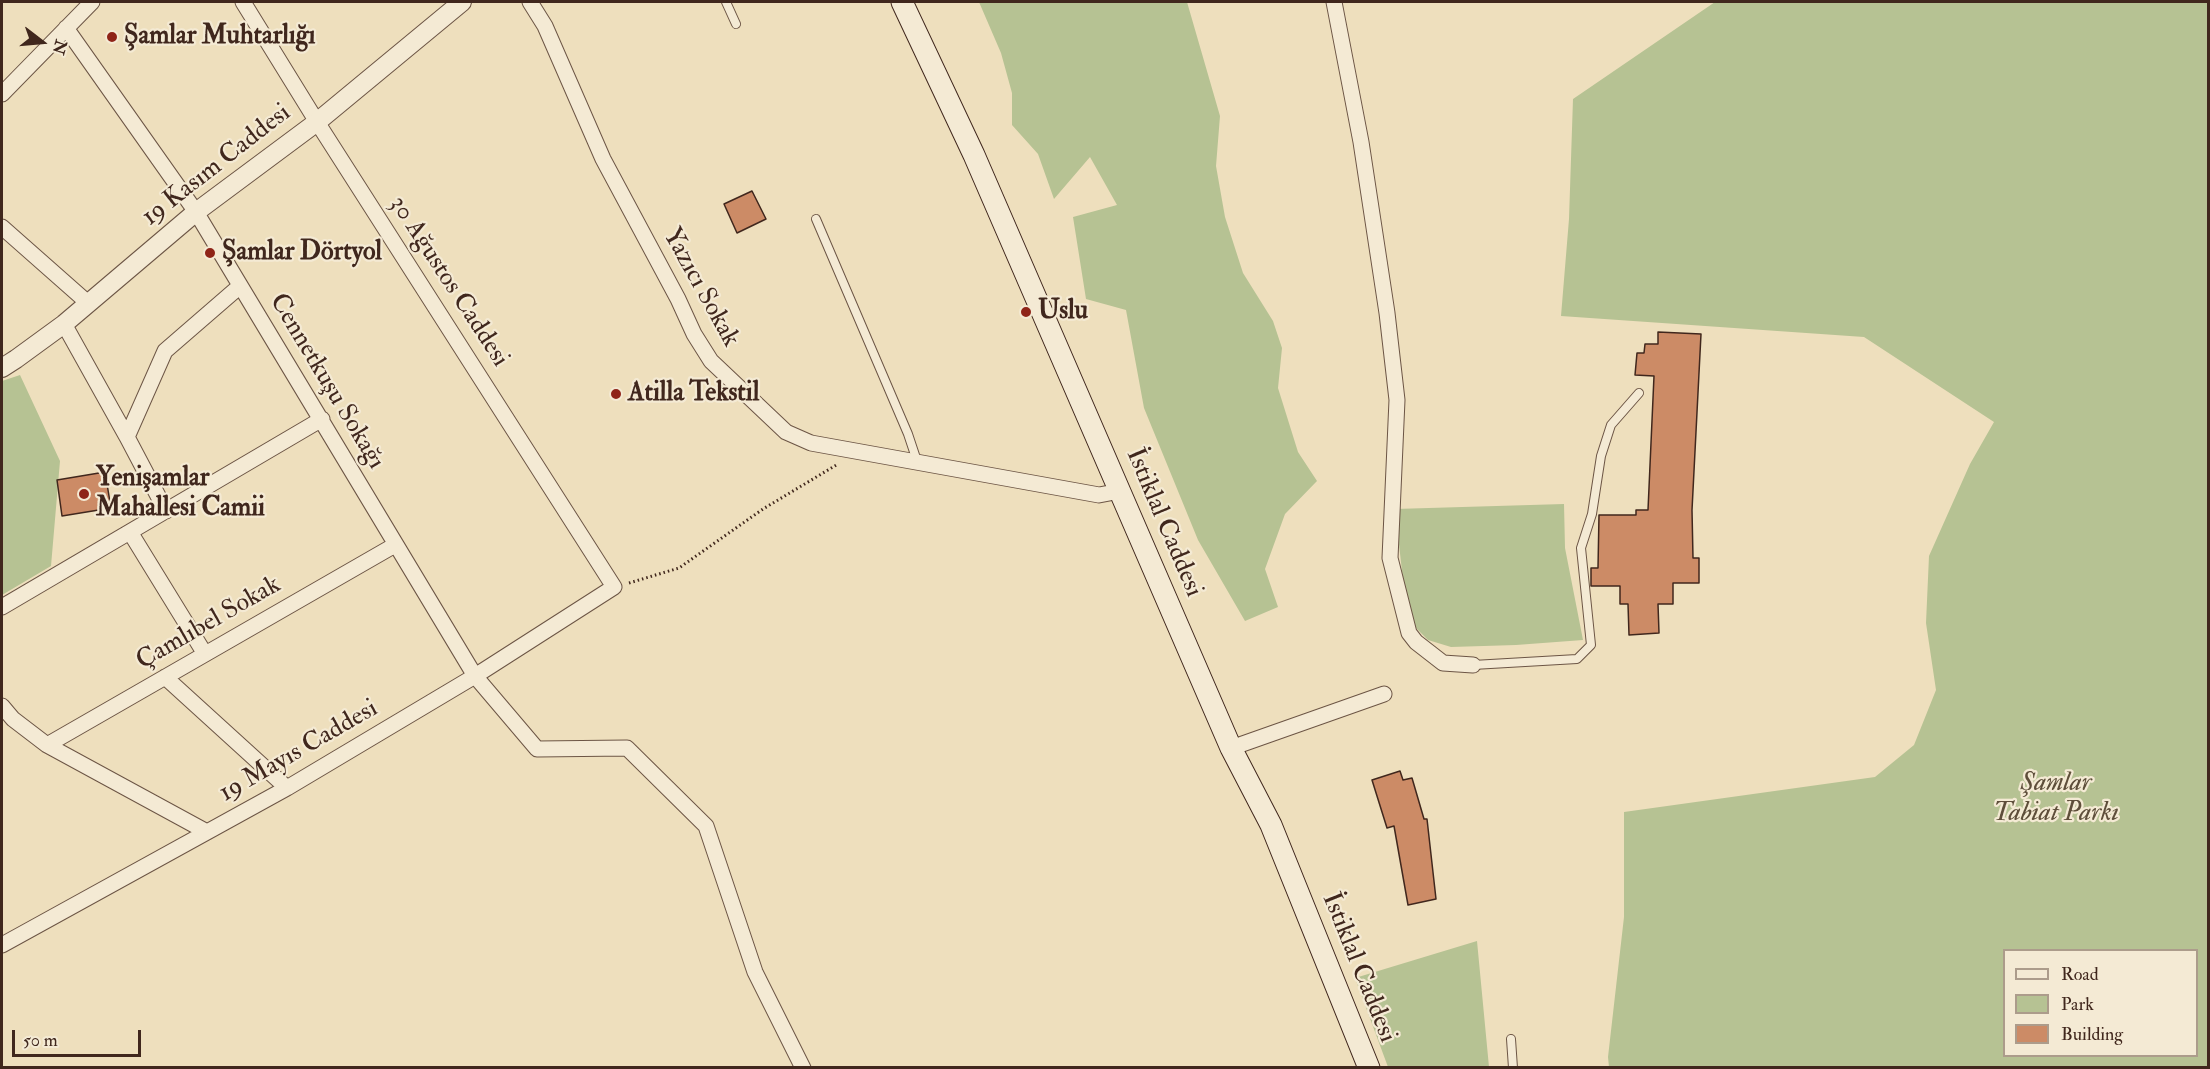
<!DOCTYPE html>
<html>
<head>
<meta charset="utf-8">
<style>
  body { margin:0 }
  #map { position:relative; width:2210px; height:1069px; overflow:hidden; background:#eedfbd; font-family:"IM FELL Double Pica",serif }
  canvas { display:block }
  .frame { position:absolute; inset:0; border:3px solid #40271d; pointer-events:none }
  .legend { position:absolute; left:2003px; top:949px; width:195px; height:108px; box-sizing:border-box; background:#f4ead4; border:2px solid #ac9c8b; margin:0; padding:8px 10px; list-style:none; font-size:18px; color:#40271d }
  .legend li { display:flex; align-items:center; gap:12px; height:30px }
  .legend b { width:30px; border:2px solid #ac9c8b }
  .north { position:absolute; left:12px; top:12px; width:60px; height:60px; -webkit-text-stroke:4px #f4ead4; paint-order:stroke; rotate:106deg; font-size:16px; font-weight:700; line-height:24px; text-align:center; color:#40271d }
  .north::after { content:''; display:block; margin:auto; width:21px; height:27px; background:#40271d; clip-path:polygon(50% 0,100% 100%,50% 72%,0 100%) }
  .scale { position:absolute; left:12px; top:1030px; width:129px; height:27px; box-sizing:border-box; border:3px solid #40271d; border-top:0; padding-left:8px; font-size:18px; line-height:21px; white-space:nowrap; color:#40271d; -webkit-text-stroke:4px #f4ead4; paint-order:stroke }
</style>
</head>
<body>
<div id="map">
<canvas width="2210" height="1069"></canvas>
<div class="frame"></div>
<ul class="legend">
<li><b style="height:8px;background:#f4ead4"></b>Road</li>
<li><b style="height:16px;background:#b6c293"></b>Park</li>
<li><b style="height:16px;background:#cc8b66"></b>Building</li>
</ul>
<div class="north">N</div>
<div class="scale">50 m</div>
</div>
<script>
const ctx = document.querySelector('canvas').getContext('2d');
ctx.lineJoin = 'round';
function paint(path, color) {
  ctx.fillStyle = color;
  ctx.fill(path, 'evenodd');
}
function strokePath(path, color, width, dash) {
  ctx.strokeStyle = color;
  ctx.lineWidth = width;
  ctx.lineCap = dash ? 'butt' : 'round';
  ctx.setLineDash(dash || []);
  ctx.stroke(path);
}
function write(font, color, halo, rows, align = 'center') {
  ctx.font = font + ' "IM FELL Double Pica",serif';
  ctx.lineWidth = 4.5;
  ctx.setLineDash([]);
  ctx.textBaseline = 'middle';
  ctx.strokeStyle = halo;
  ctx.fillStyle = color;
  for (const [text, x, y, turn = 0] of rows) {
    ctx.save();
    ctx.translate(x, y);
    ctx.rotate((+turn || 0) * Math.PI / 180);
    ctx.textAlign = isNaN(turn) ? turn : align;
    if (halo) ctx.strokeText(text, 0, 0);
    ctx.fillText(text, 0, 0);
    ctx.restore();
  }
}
const green = new Path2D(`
  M 979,2 L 1187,2 L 1220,116 L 1216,166 L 1225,217 L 1243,273 L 1273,321 L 1282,348 L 1278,388 L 1298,452 L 1317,481 L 1285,514 L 1265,569 L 1278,607 L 1245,621 L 1198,540 L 1144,408 L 1126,310 L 1086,299 L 1073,217 L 1117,205 L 1090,157 L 1054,199 L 1038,154 L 1012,125 L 1012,93 L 1001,53 Z
  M 1715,2 L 2208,2 L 2208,1067 L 1609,1067 L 1608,1057 L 1624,917 L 1624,812 L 1875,777 L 1914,745 L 1936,690 L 1926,623 L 1929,556 L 1970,464 L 1994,422 L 1864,337 L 1561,316 L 1569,219 L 1573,99 ZM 2196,950 L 2196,1056 L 2004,1056 L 2004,950 Z
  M 20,375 L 60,461 L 51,566 L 2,595 L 2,381 Z
  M 1564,504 L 1565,548 L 1583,640 L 1516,645 L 1451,647 L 1428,640 L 1412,624 L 1403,580 L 1395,509 Z
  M 1477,941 L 1489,1067 L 1388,1067 L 1355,978 Z`);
const building = new Path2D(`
  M 752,191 L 766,219 L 737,233 L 724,204 Z
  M 1658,332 L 1701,334 L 1692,510 L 1693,558 L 1699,558 L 1699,583 L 1673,583 L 1673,604 L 1658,604 L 1659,633 L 1629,635 L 1628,604 L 1620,604 L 1620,586 L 1591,586 L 1591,568 L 1598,568 L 1599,515 L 1636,515 L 1636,510 L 1648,510 L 1654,376 L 1635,375 L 1637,353 L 1644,353 L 1645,344 L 1658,344 Z
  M 105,472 L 111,508 L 62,516 L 57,480 Z
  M 1400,771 L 1403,780 L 1412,778 L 1424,819 L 1427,819 L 1436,899 L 1408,905 L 1394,826 L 1387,828 L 1372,780 Z`);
const path = new Path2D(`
  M 629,583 L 679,568 L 763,509 L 838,464`);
const service = new Path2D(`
  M 726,2 L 736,24
  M 816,219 L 908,434 L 917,461
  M 1473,665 L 1577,659 L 1591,645 L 1581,548 L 1592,514 L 1601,456 L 1611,425 L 1639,393
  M 1511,1039 L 1513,1068`);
const minor = new Path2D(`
  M 530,2 L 545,26 L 603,159 L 678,299 L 694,334 L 711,361 L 786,432 L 811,443 L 1099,495 L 1120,491
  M 1334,2 L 1361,142 L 1387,313 L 1397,400 L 1390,558 L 1409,633 L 1416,642 L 1443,663 L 1473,665
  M 66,28 L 196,212 L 475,676 L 537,749 L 627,748 L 706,826 L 755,972 L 803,1068
  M 2,94 L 92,2
  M 2,227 L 88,303
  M 64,324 L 127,437 L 166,511
  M 127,437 L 165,351 L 240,286
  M 130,532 L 205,654
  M 2,607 L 322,419
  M 165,677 L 287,788
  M 2,706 L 13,719 L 47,745 L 207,832
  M 47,745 L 395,545
  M 1231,748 L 1384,694
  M 2,945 L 287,788 L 475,676 L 614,587 L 317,122 L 243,2`);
const tertiary = new Path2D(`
  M 2,368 L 16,359 L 64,324 L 196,212 L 317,122 L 462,2`);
const secondary = new Path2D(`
  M 902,2 L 974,155 L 1231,748 L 1271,825 L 1369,1068`);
const markers = [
  [112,37,6,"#8f2418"],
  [210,253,6,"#8f2418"],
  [1026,312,6,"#8f2418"],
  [616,394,6,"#8f2418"],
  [84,494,6,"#8f2418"]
];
const poiNames = [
  ["Şamlar Muhtarlığı",124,37],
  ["Şamlar Dörtyol",222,253],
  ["Uslu",1038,312],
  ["Atilla Tekstil",628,394],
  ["Yenişamlar",96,479],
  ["Mahallesi Camii",96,509]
];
const streetNames = [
  ["19 Kasım Caddesi",217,166,-38],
  ["30 Ağustos Caddesi",448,282,57],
  ["Yazıcı Sokak",700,288,61],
  ["Cennetkuşu Sokağı",326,382,59],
  ["İstiklal Caddesi",1163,523,67],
  ["Çamlıbel Sokak",209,624,-30],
  ["19 Mayıs Caddesi",299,752,-30],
  ["İstiklal Caddesi",1358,968,68]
];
const parkNames = [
  ["Şamlar",2056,784],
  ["Tabiat Parkı",2056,814]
];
paint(green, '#b6c293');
paint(building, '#cc8b66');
strokePath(building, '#40271d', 1.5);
strokePath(service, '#6c5545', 10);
strokePath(minor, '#6c5545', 17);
strokePath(tertiary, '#6c5545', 20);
strokePath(secondary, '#40271d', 23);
strokePath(path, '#40271d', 3, [1.5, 3]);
strokePath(service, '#f4ead4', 8);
strokePath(minor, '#f4ead4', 15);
strokePath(tertiary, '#f4ead4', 18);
strokePath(secondary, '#f4ead4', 21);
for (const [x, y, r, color] of markers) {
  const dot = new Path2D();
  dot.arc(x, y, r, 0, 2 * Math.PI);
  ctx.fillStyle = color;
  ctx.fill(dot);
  strokePath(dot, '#f4ead4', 2);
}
write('bold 26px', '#40271d', '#f4ead4', poiNames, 'left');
write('26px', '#40271d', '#f4ead4', streetNames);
write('italic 26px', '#5e4e3a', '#f4ead4', parkNames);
</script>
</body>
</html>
